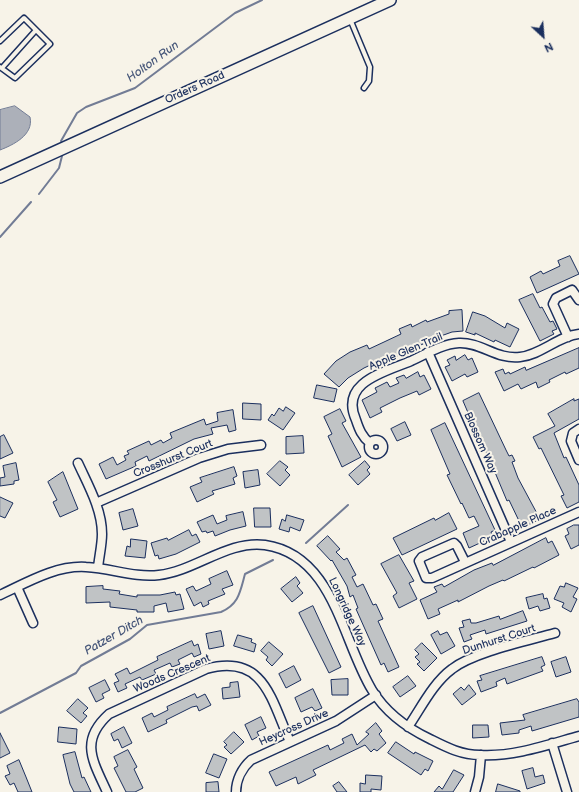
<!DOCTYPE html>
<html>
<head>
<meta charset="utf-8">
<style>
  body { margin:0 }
  #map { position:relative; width:579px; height:792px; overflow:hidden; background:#f7f3e8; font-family:"Balsamiq Sans",sans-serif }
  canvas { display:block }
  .north { position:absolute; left:523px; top:16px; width:40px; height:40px; -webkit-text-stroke:3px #f7f3e8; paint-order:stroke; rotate:154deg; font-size:11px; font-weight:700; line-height:16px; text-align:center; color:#1b2f5e }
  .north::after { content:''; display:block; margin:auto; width:14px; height:18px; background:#1b2f5e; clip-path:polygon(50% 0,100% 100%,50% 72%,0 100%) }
</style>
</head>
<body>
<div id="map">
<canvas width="579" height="792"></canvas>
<div class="north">N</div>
</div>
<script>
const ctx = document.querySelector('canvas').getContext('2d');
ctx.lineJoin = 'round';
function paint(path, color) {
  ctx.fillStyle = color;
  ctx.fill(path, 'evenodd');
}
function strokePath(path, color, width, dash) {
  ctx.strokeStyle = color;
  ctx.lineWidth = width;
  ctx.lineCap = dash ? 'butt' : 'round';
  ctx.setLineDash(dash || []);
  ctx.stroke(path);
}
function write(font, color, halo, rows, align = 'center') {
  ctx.font = font + ' "Balsamiq Sans",sans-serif';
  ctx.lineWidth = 4;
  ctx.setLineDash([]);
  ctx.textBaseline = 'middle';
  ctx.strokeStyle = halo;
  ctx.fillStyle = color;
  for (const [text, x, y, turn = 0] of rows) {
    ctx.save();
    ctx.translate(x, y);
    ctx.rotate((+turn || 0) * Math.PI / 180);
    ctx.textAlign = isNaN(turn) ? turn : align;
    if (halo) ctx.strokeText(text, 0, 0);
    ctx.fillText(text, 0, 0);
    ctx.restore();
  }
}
const water = new Path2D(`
  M 15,106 L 30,117 C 34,135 13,145 0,150 L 0,110 Z`);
const stream = new Path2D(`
  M 61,141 L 77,113 L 86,107 L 135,88 L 235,13 L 262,0
  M 39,194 L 59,168 L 62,156
  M 0,237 L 31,202
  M 306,543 L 348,505
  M 0,713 L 76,673 L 81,666 L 130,639 L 147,625 L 221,612 C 239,604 240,592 245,574 L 273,560`);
const building = new Path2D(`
  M 570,256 L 579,274 L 537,293 L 530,277 L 541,271 L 543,274 L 560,266 L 558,261 Z
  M 533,294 L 540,308 L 542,307 L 550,322 L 553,321 L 557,329 L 552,331 L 554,334 L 540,341 L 519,300 Z
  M 462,310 L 463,331 L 452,332 L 438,337 L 380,364 L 379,361 L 364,368 L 348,378 L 339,387 L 324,374 L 336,361 L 350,352 L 367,345 L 369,349 L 384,342 L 401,334 L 399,329 L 411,324 L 412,327 L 426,320 L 427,322 L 449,314 L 449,311 Z
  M 473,312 L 485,316 L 505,328 L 507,323 L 519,329 L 510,347 L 495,340 L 494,342 L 475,333 L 475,335 L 466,332 Z
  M 579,348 L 579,368 L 566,374 L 565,372 L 549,380 L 550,382 L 538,388 L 536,382 L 521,389 L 518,384 L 504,391 L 495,372 L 503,369 L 505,374 L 509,372 L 510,374 L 525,367 L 526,370 Z
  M 465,355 L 468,360 L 472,358 L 478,372 L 467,377 L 465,374 L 452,381 L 445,367 L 450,365 L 447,360 L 455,356 L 456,360 Z
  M 418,372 L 420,377 L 424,375 L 431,389 L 419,395 L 417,391 L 400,398 L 380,408 L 382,412 L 370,418 L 362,400 L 377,392 L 375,388 L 387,382 L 390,387 L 399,383 L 396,378 L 404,375 L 406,378 Z
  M 317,385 L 337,389 L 334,402 L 314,398 Z
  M 479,393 L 506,450 L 509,456 L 512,455 L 515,461 L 512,462 L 518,478 L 540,519 L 526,526 L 524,521 L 520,523 L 509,500 L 507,501 L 489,458 L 468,415 L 469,415 L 463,401 Z
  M 574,399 L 574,401 L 579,399 L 579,419 L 554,433 L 564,458 L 566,457 L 579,485 L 579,502 L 567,508 L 561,496 L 564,495 L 541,448 L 539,449 L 533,437 L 555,426 L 548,414 Z
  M 243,403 L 261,404 L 261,420 L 243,419 Z
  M 286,407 L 295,413 L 283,430 L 268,420 L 272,414 L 274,416 L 279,408 L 283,411 Z
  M 340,409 L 346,421 L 342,423 L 361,457 L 342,467 L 328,436 L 332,434 L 324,417 Z
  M 233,410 L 236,430 L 229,432 L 227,425 L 211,428 L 213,434 L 194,439 L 149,461 L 147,456 L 135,462 L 136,466 L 106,479 L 99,464 L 113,457 L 117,465 L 126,460 L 124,456 L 129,454 L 127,451 L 149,441 L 151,445 L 161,440 L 163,443 L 172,438 L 170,433 L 204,419 L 206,425 L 218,421 L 217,413 Z
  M 405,422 L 411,435 L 397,441 L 391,429 Z
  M 445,423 L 495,530 L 491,532 L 493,537 L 469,548 L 463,533 L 479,526 L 474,516 L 469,518 L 462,503 L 461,504 L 447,475 L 450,474 L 431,430 Z
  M 4,435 L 13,453 L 0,459 L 0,437 Z
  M 303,436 L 304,453 L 286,454 L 286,437 Z
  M 280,461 L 288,467 L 285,470 L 290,475 L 280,486 L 267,474 Z
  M 365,461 L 370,467 L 367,470 L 370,474 L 358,485 L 349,475 Z
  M 16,463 L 19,480 L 14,481 L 14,484 L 0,486 L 0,478 L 5,477 L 3,466 Z
  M 234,467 L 237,476 L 233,478 L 235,484 L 212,491 L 214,494 L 197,502 L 190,487 L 202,482 L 200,478 Z
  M 258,470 L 260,485 L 245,488 L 243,472 Z
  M 63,472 L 78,509 L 60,517 L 53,502 L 57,500 L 48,482 Z
  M 0,497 L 13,503 L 5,518 L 0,516 Z
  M 254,508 L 270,508 L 271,527 L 255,527 Z
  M 133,509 L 138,526 L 123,530 L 119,513 Z
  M 243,512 L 246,526 L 230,530 L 215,536 L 213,531 L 207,533 L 206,531 L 202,532 L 197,522 L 213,515 L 217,524 L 227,520 L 226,516 Z
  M 449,513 L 457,529 L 402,555 L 393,538 L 434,518 L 435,520 Z
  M 287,515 L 304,520 L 300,531 L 290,527 L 289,532 L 279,529 L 282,519 L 285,521 Z
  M 574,525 L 579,525 L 579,545 L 571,549 L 565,536 L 569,534 L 567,529 Z
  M 189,530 L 192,536 L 196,534 L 200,542 L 176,554 L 159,559 L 158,555 L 155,556 L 151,543 L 167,538 L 168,540 Z
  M 328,536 L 340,549 L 336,552 L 344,560 L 347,558 L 356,575 L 352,577 L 357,587 L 363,584 L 373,605 L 376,604 L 383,619 L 378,621 L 399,667 L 388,672 L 384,663 L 381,665 L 356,609 L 358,608 L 353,595 L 350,597 L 347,586 L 332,560 L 331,561 L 317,546 Z
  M 546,538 L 548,543 L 552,541 L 559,555 L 534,568 L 533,567 L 504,581 L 503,580 L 489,586 L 458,602 L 458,600 L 438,609 L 440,614 L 428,619 L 420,600 L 437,592 L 434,587 L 442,584 L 444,587 L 474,570 L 492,563 L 493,565 Z
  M 131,539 L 147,541 L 145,558 L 125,556 L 127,546 L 130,547 Z
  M 399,555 L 414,581 L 409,583 L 417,599 L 399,608 L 393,596 L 397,593 L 381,564 Z
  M 227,571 L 233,585 L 222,589 L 225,594 L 208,601 L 209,604 L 203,607 L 201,602 L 194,606 L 186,589 L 193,586 L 196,591 L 211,584 L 209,579 Z
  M 296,577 L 300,583 L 297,586 L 303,593 L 292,602 L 281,589 Z
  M 566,583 L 578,588 L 573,597 L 577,599 L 571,612 L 562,607 L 564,603 L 554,599 L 560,586 L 564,587 Z
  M 103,586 L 103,589 L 120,591 L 119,594 L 137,597 L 137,595 L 160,595 L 175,592 L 176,595 L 180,594 L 184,609 L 168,612 L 166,603 L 154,606 L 154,612 L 137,612 L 137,610 L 110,607 L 110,602 L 86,603 L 86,587 Z
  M 543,594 L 544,599 L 547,598 L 550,608 L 540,611 L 538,606 L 529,609 L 526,598 Z
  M 313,606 L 341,667 L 329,673 L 299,613 Z
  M 523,611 L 527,621 L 486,634 L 485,630 L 470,635 L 472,639 L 464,642 L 459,628 L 464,627 L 462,621 L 470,619 L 471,623 L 476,623 L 499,616 L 500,619 Z
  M 221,631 L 224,646 L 209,649 L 206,634 Z
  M 438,631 L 440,635 L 447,632 L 455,646 L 441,654 L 431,635 Z
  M 238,635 L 252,639 L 251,642 L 256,644 L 254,652 L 234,646 Z
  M 192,641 L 194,646 L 198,644 L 201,654 L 194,657 L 192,653 L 178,660 L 180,664 L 172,667 L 170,663 L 154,670 L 156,674 L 142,680 L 140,677 L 125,684 L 127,688 L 118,692 L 114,683 L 119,681 L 115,674 L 127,668 L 130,674 L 158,660 L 157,657 Z
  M 269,642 L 283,654 L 272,666 L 266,660 L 268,657 L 261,651 Z
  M 422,643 L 437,658 L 424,671 L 417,664 L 420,662 L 415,657 L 419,654 L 415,650 Z
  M 542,657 L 545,665 L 541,667 L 543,671 L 507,684 L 505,678 L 496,682 L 497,686 L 481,692 L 477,681 L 482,680 L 480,676 Z
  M 566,657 L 571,672 L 556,677 L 551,662 Z
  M 294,666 L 301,680 L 286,688 L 279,674 Z
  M 408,676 L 416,686 L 400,697 L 393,687 Z
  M 348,679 L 348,695 L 332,695 L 331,680 Z
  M 105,680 L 110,690 L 102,694 L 104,698 L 96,702 L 89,688 Z
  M 238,682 L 240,697 L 223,699 L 222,688 L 230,687 L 230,683 Z
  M 469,685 L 476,694 L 462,705 L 453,694 L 461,687 L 464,690 Z
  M 313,689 L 322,708 L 315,711 L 312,707 L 301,712 L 295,698 Z
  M 195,694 L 197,698 L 205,694 L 211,705 L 199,711 L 197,706 L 192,707 L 166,720 L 167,723 L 148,732 L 142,718 L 152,713 L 154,717 L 168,710 L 167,707 Z
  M 78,699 L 88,708 L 83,713 L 87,716 L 81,723 L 67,711 Z
  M 577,699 L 579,702 L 579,717 L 532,731 L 531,726 L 519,730 L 519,733 L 502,735 L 500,723 L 525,720 L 523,715 Z
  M 261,717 L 266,728 L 257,732 L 259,736 L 252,740 L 245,725 Z
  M 376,723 L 382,731 L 379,734 L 386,743 L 377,751 L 374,749 L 371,752 L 365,745 L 313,770 L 316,775 L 298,784 L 296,777 L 276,786 L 269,772 L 328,745 L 330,750 L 344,743 L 342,739 L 352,734 L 357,745 L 369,734 L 366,732 Z
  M 473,725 L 488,725 L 489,737 L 473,738 Z
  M 59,727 L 77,729 L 76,744 L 58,742 Z
  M 124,727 L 132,743 L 122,748 L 118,739 L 114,741 L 111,734 Z
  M 234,732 L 244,742 L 231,754 L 224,747 L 227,745 L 224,742 Z
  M 0,733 L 10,753 L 0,758 Z
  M 396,742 L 414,754 L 415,752 L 433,761 L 428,771 L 425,769 L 421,775 L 388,753 Z
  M 128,750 L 137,767 L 134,769 L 143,788 L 135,792 L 126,792 L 114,768 L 118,766 L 114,757 Z
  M 75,752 L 82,778 L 84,777 L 91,792 L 74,792 L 70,784 L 63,755 Z
  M 214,754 L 227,759 L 219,778 L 206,773 Z
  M 19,760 L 26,777 L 32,792 L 18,792 L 14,783 L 10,785 L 5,776 L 10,774 L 7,766 Z
  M 533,768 L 535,777 L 543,775 L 545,783 L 527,789 L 522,771 Z
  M 454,770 L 464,775 L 453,792 L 434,792 L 439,786 L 442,789 Z
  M 366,775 L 382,776 L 381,790 L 371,789 L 371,792 L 360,792 L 360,783 L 365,784 Z
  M 218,782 L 219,792 L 206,792 L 206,783 Z
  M 339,782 L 347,792 L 337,792 L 333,786 Z
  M 498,784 L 520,791 L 520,792 L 496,792 Z`);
const lane = new Path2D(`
  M 350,19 L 370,67 L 369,81 L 364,88
  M 0,41 L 24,18 L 50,44 L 15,78 L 0,67
  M 2,68 L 36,30`);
const street = new Path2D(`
  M 568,337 L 553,304 L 556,298 L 572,290 L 579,300
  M 428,352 L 511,542
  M 579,429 L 573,433 L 571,441 L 579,460
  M369 447a7 7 0 1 1 14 0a7 7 0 1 1-14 0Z
  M 370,443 C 362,437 359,429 356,420 C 339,382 385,372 411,361 C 426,354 442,344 459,343 C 481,342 497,360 520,357 C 541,355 558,336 579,334
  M 78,463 C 88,485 102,509 102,534 C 102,545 99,557 98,568
  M 96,503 L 199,458 L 228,449 L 261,445
  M 465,562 L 457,546 L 454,543 L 422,557 L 419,561 L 426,578 L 432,578 L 579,512
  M 17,587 L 33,623
  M 0,595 C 26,583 56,565 86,567 C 111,568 134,578 159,575 C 195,571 228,540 265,545 C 334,555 342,641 372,690 C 386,713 407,728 430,739 C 446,747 461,755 480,755 C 513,757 547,745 579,736
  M 408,727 C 421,708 433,683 452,669 C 474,652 527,641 555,633
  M 552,743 L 567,792
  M 107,792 C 93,761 79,741 109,714 L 206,669 C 264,653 271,699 290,742
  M 236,792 C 236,780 242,768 251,760 L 336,721 L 376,695
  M 475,792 L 479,777 L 481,755`);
const secondary = new Path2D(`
  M 0,177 L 390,0`);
const streetNames = [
  ["Orders Road",195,88,-24],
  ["Apple Glen Trail",406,352,-23],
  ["Blossom Way",480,443,66],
  ["Crosshurst Court",173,459,-22],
  ["Crabapple Place",518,527,-24],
  ["Longridge Way",347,612,65],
  ["Dunhurst Court",499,640,-18],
  ["Woods Crescent",172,674,-23],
  ["Heycross Drive",294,728,-24]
];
const waterNames = [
  ["Holton Run",153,62,-36],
  ["Patzer Ditch",114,636,-30]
];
paint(water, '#acb0b9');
strokePath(water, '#727c95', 1);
strokePath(stream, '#727c95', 2);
paint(building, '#c0c3c5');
strokePath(building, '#1b2f5e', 1);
strokePath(lane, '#1b2f5e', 7);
strokePath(street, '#1b2f5e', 11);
strokePath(secondary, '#1b2f5e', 14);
strokePath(lane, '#f7f3e8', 4);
strokePath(street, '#f7f3e8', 8);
strokePath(secondary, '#f7f3e8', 11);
write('11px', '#1b2f5e', '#f7f3e8', streetNames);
write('italic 12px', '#465679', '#f7f3e8', waterNames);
</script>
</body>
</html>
